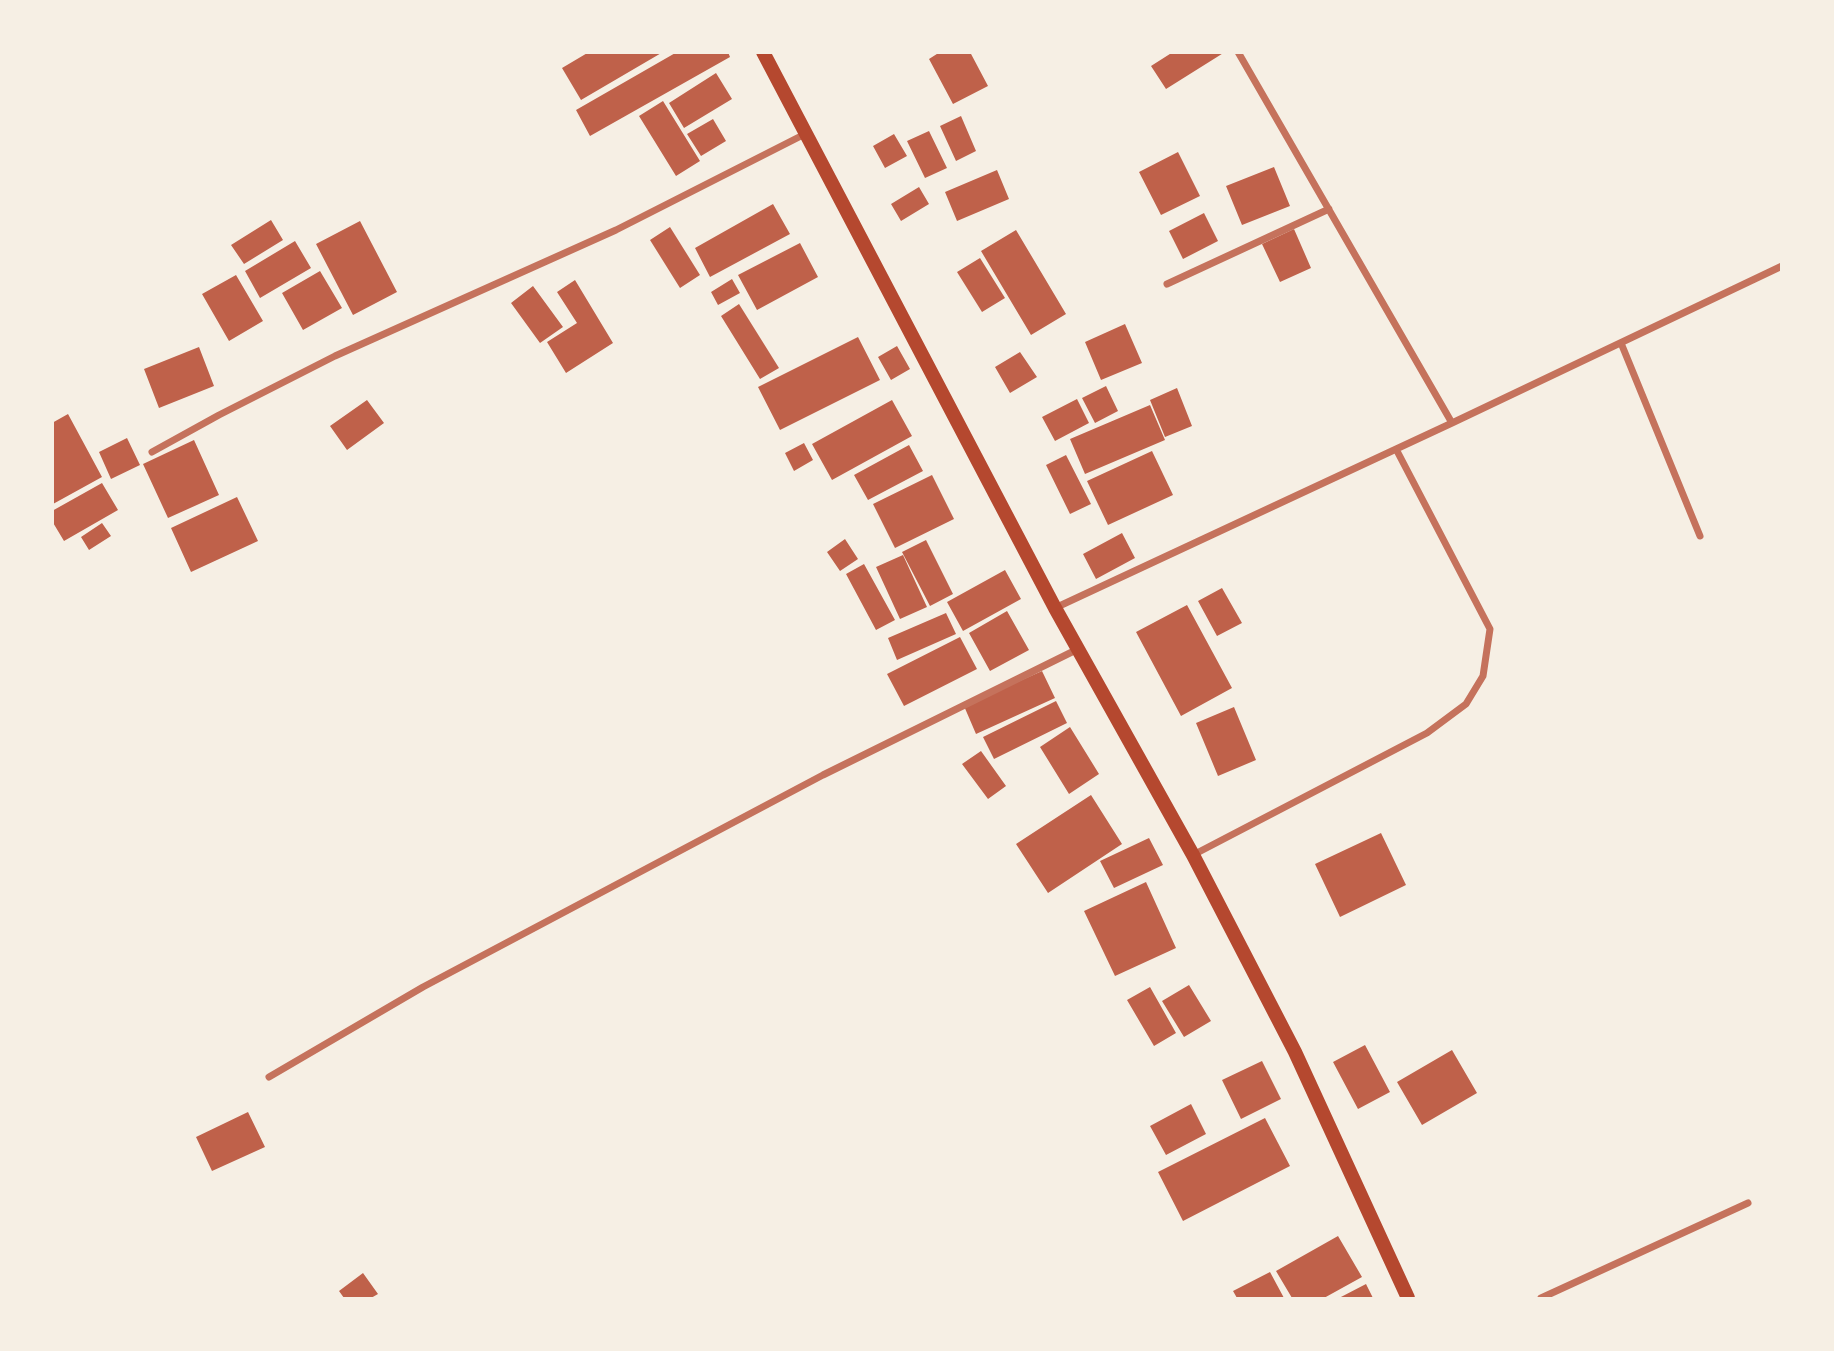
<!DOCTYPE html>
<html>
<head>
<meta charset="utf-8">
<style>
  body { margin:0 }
  #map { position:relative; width:1834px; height:1351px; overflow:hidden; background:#f6efe4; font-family:"Varela Round",sans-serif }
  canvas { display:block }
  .frame { position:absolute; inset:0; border:54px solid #f6efe4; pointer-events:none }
</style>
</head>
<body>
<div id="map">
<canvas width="1834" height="1351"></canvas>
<div class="frame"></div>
</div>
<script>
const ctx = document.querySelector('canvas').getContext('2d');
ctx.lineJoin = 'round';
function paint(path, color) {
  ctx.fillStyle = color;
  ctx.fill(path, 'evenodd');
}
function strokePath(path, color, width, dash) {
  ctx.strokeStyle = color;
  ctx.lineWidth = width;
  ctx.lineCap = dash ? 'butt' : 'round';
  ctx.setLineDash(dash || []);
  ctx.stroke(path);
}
const building = new Path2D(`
  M 589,52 L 663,52 L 581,100 L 562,68 Z
  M 677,52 L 728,52 L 730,57 L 590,136 L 576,110 Z
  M 940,52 L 970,52 L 988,86 L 953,104 L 929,59 Z
  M 1173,52 L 1225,52 L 1166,89 L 1151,66 Z
  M 716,73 L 732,99 L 684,128 L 669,103 Z
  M 663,101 L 700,161 L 676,176 L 639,116 Z
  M 961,116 L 976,151 L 956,161 L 940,126 Z
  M 713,119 L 726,141 L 701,156 L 687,134 Z
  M 929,131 L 947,168 L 925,178 L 907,141 Z
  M 894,134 L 907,156 L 885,168 L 873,146 Z
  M 1178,152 L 1200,196 L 1161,215 L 1139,172 Z
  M 1274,167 L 1290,206 L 1242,225 L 1226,186 Z
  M 997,170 L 1009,199 L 957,221 L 945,192 Z
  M 919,187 L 929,204 L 901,221 L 891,204 Z
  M 773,204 L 790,234 L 710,277 L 695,248 Z
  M 1204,213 L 1218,241 L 1183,259 L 1169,231 Z
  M 271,220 L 283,240 L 244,264 L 231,245 Z
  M 360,221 L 397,292 L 353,315 L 316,244 Z
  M 670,227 L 700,275 L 680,288 L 650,240 Z
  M 1294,229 L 1311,268 L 1280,282 L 1262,244 Z
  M 1016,230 L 1066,314 L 1031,335 L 981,251 Z
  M 295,241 L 311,268 L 260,298 L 245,271 Z
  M 800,243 L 818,277 L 757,310 L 738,275 Z
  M 980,258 L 1005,298 L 982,312 L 957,272 Z
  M 320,271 L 342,308 L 303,330 L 282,293 Z
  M 236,275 L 263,321 L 229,341 L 202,294 Z
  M 732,279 L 740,293 L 718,305 L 711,292 Z
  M 575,280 L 613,343 L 566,373 L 547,342 L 577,323 L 557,292 Z
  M 533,286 L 563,327 L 540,343 L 511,303 Z
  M 739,304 L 779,368 L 760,379 L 721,316 Z
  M 1125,324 L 1142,363 L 1101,380 L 1085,342 Z
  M 858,337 L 880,380 L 780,430 L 758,387 Z
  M 897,346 L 910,369 L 891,380 L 878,357 Z
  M 199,347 L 214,386 L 159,408 L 144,369 Z
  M 1020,352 L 1037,377 L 1010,393 L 995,367 Z
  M 1106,386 L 1118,411 L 1095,423 L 1082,398 Z
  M 1177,388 L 1192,426 L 1165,437 L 1150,400 Z
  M 1077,399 L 1089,423 L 1055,441 L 1042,417 Z
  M 367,400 L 384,423 L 347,450 L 330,426 Z
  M 892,400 L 912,436 L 832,480 L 812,444 Z
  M 1150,405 L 1165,440 L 1085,474 L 1070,439 Z
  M 68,414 L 102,477 L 53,504 L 52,423 Z
  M 127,438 L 140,465 L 111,479 L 99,452 Z
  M 194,440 L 219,495 L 168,518 L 143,464 Z
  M 804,443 L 813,460 L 794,471 L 785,453 Z
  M 909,445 L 923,471 L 868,500 L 854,475 Z
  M 1152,451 L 1173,495 L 1108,525 L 1087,481 Z
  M 1066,455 L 1091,504 L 1070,514 L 1046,465 Z
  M 932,475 L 954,519 L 895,548 L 873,504 Z
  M 102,483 L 118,510 L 64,541 L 52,521 L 52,511 Z
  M 237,497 L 258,541 L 191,572 L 171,528 Z
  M 102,523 L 111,536 L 89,550 L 81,537 Z
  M 1122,533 L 1135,558 L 1096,579 L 1083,554 Z
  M 845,539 L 858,559 L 840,571 L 827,552 Z
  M 926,540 L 953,594 L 930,606 L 902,552 Z
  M 903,555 L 927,607 L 900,619 L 876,567 Z
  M 864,564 L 895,620 L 876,630 L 846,574 Z
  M 1005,570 L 1021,599 L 963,631 L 947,602 Z
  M 1222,588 L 1242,623 L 1217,636 L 1198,601 Z
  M 1187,605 L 1232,688 L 1181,716 L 1136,632 Z
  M 1007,611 L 1029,650 L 990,671 L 969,633 Z
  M 946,613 L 956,634 L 897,660 L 888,638 Z
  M 960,637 L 977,669 L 904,706 L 887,674 Z
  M 1042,671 L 1055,698 L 976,734 L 964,706 Z
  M 1056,701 L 1067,723 L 994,759 L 983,737 Z
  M 1234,707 L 1256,760 L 1218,776 L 1196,723 Z
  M 1070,727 L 1099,774 L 1069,794 L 1040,747 Z
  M 981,751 L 1006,786 L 988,799 L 962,764 Z
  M 1091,795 L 1122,844 L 1048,893 L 1016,844 Z
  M 1381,833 L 1406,885 L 1340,917 L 1315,864 Z
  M 1149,838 L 1163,865 L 1114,888 L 1100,861 Z
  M 1146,882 L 1176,948 L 1115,976 L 1084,911 Z
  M 1189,985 L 1211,1021 L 1184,1037 L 1162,1001 Z
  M 1150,987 L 1176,1033 L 1154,1046 L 1127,1000 Z
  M 1365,1045 L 1390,1092 L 1358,1109 L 1333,1062 Z
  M 1452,1050 L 1477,1093 L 1422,1125 L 1397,1082 Z
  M 1262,1061 L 1281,1099 L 1241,1119 L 1222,1080 Z
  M 1191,1104 L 1206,1134 L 1166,1155 L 1150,1126 Z
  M 248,1112 L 265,1147 L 212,1171 L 196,1137 Z
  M 1265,1118 L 1290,1166 L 1183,1221 L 1158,1172 Z
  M 1338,1236 L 1362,1277 L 1324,1298 L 1292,1298 L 1276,1271 Z
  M 1270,1272 L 1284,1298 L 1237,1298 L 1233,1291 Z
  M 363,1273 L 378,1294 L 371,1298 L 344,1298 L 339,1291 Z
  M 1366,1284 L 1373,1298 L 1339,1298 Z`);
const minor = new Path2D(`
  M 1238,52 L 1452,423
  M 1167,284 L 1329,209
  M 1621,343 L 1700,536
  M 152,452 L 219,415 L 335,356 L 616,230 L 805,134
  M 1055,608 L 1452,423 L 1782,266
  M 1193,855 L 1427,733 L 1466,704 L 1483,676 L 1490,629 L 1396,449
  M 269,1077 L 423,987 L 823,775 L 1078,649
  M 1541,1298 L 1748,1203`);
const secondary = new Path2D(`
  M 763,52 L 1055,608 L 1193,855 L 1295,1052 L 1408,1298`);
paint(building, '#bf614a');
strokePath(minor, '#c5725c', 7);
strokePath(secondary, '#b5482f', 14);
</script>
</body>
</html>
